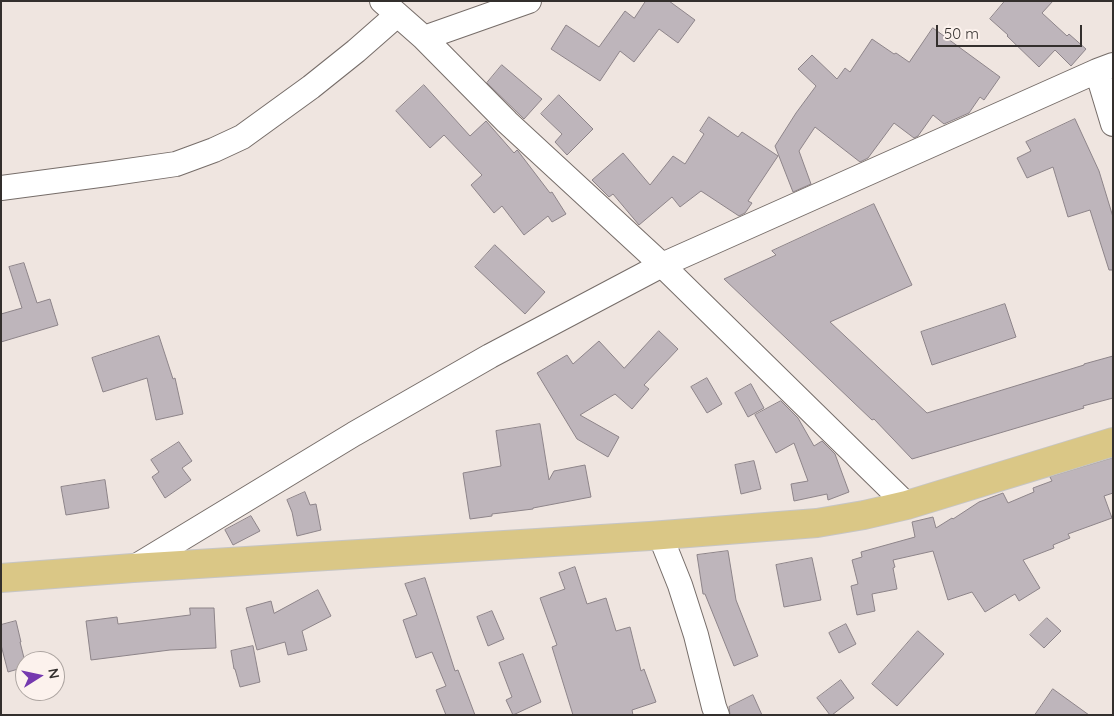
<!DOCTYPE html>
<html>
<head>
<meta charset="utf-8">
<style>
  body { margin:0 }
  #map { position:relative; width:1114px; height:716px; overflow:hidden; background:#efe5e0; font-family:Quicksand,sans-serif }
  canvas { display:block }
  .frame { position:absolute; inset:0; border:2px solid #332f2d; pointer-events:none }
  .north { position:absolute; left:15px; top:651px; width:50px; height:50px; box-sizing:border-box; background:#fcf2ed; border:1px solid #aca4a0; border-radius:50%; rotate:80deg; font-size:14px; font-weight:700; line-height:20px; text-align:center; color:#332f2d }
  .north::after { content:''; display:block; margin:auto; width:18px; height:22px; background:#7539af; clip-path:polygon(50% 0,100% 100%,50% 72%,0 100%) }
  .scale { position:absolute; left:936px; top:25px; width:146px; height:22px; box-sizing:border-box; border:2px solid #332f2d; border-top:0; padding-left:6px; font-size:15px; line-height:18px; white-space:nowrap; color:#332f2d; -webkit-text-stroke:4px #fcf2ed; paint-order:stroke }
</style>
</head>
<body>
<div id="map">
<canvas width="1114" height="716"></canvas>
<div class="frame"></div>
<div class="north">N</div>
<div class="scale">50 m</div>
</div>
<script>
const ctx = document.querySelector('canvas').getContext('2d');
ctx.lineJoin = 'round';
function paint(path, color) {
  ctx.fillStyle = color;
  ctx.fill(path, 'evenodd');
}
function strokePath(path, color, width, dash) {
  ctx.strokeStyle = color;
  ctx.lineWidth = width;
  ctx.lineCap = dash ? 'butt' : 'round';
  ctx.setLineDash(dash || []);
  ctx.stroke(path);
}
const building = new Path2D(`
  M 646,1 L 669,1 L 695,20 L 678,43 L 659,29 L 634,62 L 620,51 L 600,81 L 551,49 L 566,25 L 599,47 L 625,11 L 634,18 Z
  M 1005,1 L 1053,1 L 1042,13 L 1067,36 L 1069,34 L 1086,49 L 1071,66 L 1055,50 L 1039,67 L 1007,36 L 1008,35 L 990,19 Z
  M 933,28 L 1000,77 L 984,100 L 980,97 L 969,113 L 944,124 L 933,115 L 918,136 L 914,138 L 894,123 L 868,158 L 860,162 L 815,127 L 799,151 L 811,184 L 793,192 L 775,146 L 796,113 L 816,86 L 798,69 L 812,55 L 837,79 L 845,68 L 850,72 L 872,39 L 894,54 L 896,53 L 909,62 Z
  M 502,65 L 542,99 L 524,119 L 487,83 Z
  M 424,85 L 470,136 L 486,121 L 514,153 L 517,150 L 518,151 L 550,193 L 552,192 L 566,214 L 552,222 L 548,216 L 524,235 L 502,206 L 494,213 L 471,185 L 482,175 L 444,135 L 430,148 L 396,111 Z
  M 559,95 L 593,129 L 567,155 L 555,142 L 562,134 L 541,114 Z
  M 709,117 L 738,137 L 742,132 L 778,156 L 748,201 L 752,203 L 745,213 L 739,216 L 701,191 L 680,207 L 672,197 L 639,225 L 613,194 L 609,197 L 592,180 L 623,153 L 650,185 L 673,156 L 685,164 L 704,134 L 700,131 Z
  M 1075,119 L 1099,171 L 1113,217 L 1113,270 L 1109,270 L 1090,210 L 1068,217 L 1053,167 L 1027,178 L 1017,158 L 1031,151 L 1026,142 Z
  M 874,204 L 912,285 L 830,322 L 927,413 L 1084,365 L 1084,364 L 1113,356 L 1113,398 L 1083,406 L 1084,408 L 912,459 L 874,419 L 872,420 L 724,279 L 776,255 L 772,251 Z
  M 495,245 L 545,292 L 525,314 L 475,267 Z
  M 24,263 L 37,303 L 50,299 L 58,325 L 1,342 L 1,314 L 22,308 L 9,267 Z
  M 1005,304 L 1016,337 L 932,365 L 921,332 Z
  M 659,331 L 678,349 L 644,385 L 649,389 L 632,409 L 615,394 L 580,415 L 619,437 L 608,457 L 577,439 L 537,373 L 567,355 L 573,364 L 599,341 L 624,368 Z
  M 159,336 L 173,379 L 175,378 L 183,414 L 156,420 L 147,378 L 103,392 L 92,358 Z
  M 707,378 L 722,404 L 707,413 L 691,387 Z
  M 751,384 L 764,408 L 748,417 L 735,393 Z
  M 781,401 L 798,418 L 814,446 L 822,441 L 835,454 L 849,492 L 828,500 L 827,494 L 794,501 L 791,484 L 808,481 L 794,443 L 776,453 L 755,415 Z
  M 540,424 L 549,480 L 554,471 L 585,465 L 591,497 L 533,508 L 533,509 L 492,514 L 492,516 L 470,519 L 463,473 L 501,466 L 496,431 Z
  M 179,442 L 192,461 L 182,468 L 191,480 L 165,498 L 152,477 L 159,472 L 151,460 Z
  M 1113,458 L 1113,493 L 1104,496 L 1112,518 L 1068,534 L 1070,538 L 1053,545 L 1054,548 L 1023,560 L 1040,588 L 1019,601 L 1015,594 L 985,612 L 972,592 L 948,600 L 933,551 L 893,560 L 895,567 L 893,568 L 897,589 L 872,594 L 875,611 L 857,615 L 851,586 L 858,584 L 852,560 L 862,557 L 861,552 L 915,537 L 912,522 L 933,517 L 936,528 L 952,518 L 953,519 L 979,502 L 1003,493 L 1008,503 L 1034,492 L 1033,488 L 1052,481 L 1050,477 Z
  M 754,461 L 761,489 L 741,494 L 735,465 Z
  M 105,480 L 109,508 L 66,515 L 61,487 Z
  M 305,492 L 310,505 L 316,504 L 321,530 L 297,536 L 292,512 L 287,500 Z
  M 251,516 L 260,531 L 233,545 L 225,530 Z
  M 728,551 L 736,600 L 758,656 L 734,666 L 705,594 L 703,594 L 697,555 Z
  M 812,558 L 821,600 L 784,607 L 776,565 Z
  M 575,567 L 587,604 L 606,598 L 616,631 L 630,627 L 641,671 L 644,669 L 656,702 L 632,710 L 633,715 L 573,715 L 552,647 L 557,645 L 540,598 L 565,589 L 559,573 Z
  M 425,578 L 455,671 L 458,670 L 475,715 L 446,715 L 436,690 L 446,686 L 432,652 L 416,658 L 403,620 L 417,615 L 405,584 Z
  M 318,590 L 331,616 L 302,631 L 307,650 L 288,655 L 285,642 L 257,650 L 246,608 L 271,601 L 274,613 Z
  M 190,608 L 214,608 L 216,648 L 170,650 L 91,660 L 86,621 L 117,617 L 118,624 L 190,615 Z
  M 492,611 L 504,639 L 488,646 L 477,617 Z
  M 1047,618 L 1061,631 L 1044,648 L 1030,635 Z
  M 16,621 L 21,642 L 20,642 L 25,662 L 25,667 L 8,672 L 1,645 L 1,625 Z
  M 846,624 L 856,644 L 839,653 L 829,633 Z
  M 918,631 L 944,654 L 897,706 L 872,684 Z
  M 253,646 L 260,682 L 240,687 L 235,669 L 234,669 L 231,651 Z
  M 523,654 L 541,702 L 513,715 L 506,700 L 512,697 L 499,663 Z
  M 841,680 L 854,698 L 832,715 L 830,715 L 817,698 Z
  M 1053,689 L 1089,715 L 1035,715 Z
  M 753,695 L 762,715 L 730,715 L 729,707 Z`);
const minor = new Path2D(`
  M 382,1 L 424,38 L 507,122 L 662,265 L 907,505
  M 424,38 L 529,1
  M 1097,71 L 1113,124
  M 1,188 L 107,174 L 176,164 L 214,150 L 242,137 L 311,87 L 356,51 L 397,15
  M 660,535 L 680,585 L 696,635 L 714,707 L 717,715
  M 133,568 L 354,434 L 490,356 L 662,265 L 1097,71 L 1113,65`);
const major = new Path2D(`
  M 1,578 L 133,568 L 650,536 L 817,523 L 864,515 L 907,505 L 1113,442`);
paint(building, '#beb5bb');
strokePath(building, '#8d8489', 1);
strokePath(minor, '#766d69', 26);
strokePath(major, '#c6c5c4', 30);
strokePath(minor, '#fff', 24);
strokePath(major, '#dac786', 28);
</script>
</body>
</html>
